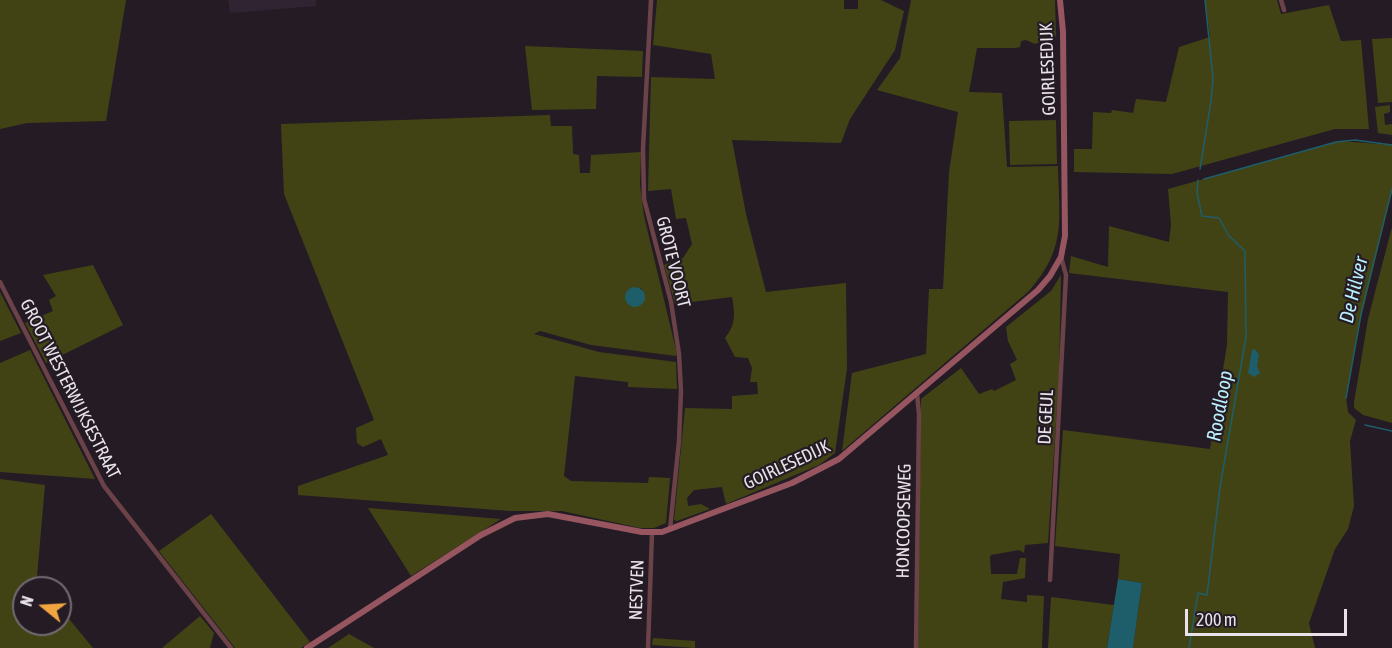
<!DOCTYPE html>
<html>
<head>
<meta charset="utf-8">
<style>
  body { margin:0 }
  #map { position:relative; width:1392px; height:648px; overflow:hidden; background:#241b25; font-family:"Asap Condensed",sans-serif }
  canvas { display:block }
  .north { position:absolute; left:12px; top:576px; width:60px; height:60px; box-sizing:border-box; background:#241b25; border:2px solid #736b73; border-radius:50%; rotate:288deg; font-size:16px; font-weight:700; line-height:24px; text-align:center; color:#e9e3e9 }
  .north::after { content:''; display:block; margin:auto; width:21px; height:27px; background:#f1a540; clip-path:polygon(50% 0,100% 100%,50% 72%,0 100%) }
  .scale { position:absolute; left:1185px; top:609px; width:162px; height:27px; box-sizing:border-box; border:3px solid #e9e3e9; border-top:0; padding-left:8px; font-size:18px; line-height:21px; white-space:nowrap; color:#e9e3e9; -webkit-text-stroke:4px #241b25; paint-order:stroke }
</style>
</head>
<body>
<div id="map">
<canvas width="1392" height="648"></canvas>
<div class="north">N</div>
<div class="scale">200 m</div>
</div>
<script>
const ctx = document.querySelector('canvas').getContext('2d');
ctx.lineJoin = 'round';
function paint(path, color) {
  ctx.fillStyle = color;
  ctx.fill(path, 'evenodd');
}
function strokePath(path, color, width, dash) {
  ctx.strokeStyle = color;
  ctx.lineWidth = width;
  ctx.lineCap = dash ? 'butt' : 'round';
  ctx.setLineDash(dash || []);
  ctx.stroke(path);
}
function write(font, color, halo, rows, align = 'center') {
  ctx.font = font + ' "Asap Condensed",sans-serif';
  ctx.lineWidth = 4.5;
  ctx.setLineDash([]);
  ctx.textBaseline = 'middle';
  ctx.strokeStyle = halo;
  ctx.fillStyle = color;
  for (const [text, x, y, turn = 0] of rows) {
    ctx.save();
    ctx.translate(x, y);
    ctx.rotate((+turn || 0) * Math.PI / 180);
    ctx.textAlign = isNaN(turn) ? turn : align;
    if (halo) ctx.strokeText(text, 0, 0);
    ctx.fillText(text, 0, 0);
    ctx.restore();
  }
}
const built = new Path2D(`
  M 228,0 L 316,0 L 316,6 L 230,13 Z`);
const green = new Path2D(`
  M 0,0 L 126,0 L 106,121 L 27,123 L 0,129 Z
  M 657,0 L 844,0 L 844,9 L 858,9 L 858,0 L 881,0 L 904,11 L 895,50 L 850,119 L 841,143 L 732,140 L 746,214 L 766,292 L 846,283 L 847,368 L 835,453 L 819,465 L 726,504 L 722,487 L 694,490 L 687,498 L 688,506 L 701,504 L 710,509 L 677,521 L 674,520 L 685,408 L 732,409 L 732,396 L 758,394 L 757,382 L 750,382 L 752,368 L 748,358 L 735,357 L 725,338 C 736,324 735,314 732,297 L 675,304 L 664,265 L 683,258 L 692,244 L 686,218 L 676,219 L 671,189 L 648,191 L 651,77 L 715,79 L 711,54 L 653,45 Z
  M 911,0 L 1055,0 L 1056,36 L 1035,44 L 1026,40 L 1021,41 L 1020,47 L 1015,48 L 977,48 L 969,92 L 1002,93 L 1007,167 L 1058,166 C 1059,220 1067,248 1029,291 L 842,451 L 852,373 L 926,354 L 929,289 L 943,289 L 949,172 L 958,112 L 877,90 L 900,58 Z
  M 1205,0 L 1277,0 L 1281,14 L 1329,5 L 1341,41 L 1361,40 L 1369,129 L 1335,129 L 1172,174 L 1074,172 L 1074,149 L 1092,149 L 1093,112 L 1111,113 L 1112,110 L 1133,113 L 1136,99 L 1166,102 L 1179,47 L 1210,37 Z
  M 1392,38 L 1392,102 L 1378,103 L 1372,39 Z
  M 525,46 L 643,51 L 642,77 L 597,76 L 596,109 L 532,110 Z
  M 1390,105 L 1390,112 L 1384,114 L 1385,125 L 1392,124 L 1392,135 L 1378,133 L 1375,107 Z
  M 550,115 L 551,126 L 572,126 L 573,154 L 579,155 L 580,173 L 590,173 L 591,155 L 641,152 L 640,185 L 644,216 L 677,354 L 676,356 L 591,345 L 540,331 L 534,334 L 599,352 L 676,362 L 677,389 L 628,387 L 628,382 L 575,376 L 564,476 L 571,481 L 648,483 L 649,477 L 670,478 L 666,523 L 654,528 L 640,528 L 562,511 L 510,511 L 298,495 L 298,486 L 388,455 L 381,439 L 363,447 L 357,443 L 356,428 L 374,420 L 284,194 L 281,124 ZM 636,287 L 642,289 L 644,300 L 637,306 L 629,304 L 626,296 Z
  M 1056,120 L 1057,164 L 1010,165 L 1009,121 Z
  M 1340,141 L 1392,145 L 1392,191 L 1358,331 L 1346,397 L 1348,412 L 1356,420 L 1350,441 L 1354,506 L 1348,529 L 1335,549 L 1309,623 L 1315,648 L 1133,648 L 1142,583 L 1118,579 L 1120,554 L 1055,546 L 1063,430 L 1210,449 L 1227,345 L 1228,292 L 1069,273 L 1071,256 L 1108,267 L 1109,226 L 1169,242 L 1171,225 L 1168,189 Z
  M 1392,227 L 1392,423 L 1363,415 L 1354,408 L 1354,402 L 1368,319 Z
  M 93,265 L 123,325 L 46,363 L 25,323 L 53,311 L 49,300 L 56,296 L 43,275 Z
  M 1061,275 L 1059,376 L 1048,543 L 1025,545 L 1024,553 L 1019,550 L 991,555 L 990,557 L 991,574 L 1017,574 L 1020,558 L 1026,558 L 1025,578 L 1003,582 L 1001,599 L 1027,602 L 1027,595 L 1044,596 L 1042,648 L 918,648 L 921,399 L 961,368 L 979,394 L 992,389 L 994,391 L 1016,380 L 1010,364 L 1017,360 L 1008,341 L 1006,327 L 1051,291 Z
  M 0,292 L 21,333 L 0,341 Z
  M 30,350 L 95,479 L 0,472 L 0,363 Z
  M 0,479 L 45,485 L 36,588 L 24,588 L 24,624 L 32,624 L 32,634 L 49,624 L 60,624 L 60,617 L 65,614 L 93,648 L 0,648 Z
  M 368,508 L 501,519 L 411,576 Z
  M 211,514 L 310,642 L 301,648 L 235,648 L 159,551 Z
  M 1051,597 L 1114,605 L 1107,647 L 1109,648 L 1048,648 Z
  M 200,616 L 214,633 L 210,648 L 162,648 Z
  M 349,634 L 374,648 L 328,648 Z
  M 653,638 L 695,641 L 695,648 L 652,645 Z`);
const water = new Path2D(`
  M625 297a10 10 0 1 1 20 0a10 10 0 1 1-20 0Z
  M 1255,349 L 1259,355 L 1257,366 L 1260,373 L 1254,377 L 1248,373 L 1252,350 Z
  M 1118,579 L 1142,583 L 1133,648 L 1107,648 Z`);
const stream = new Path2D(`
  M 1200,169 L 1211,101 L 1213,78 L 1205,0
  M 1204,179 L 1336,142 L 1355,140 L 1392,145
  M 1346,398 L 1362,309 L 1392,189
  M 1365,425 L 1392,431
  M 1189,648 L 1198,593 L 1207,595 L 1220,487 L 1246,337 L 1245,251 L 1229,236 L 1219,218 L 1202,216 L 1197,193 L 1198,180`);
const street = new Path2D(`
  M 651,0 L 643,148 L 644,199 L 671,302 L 679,354 L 681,391 L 679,441 L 670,529
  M 1281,0 L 1284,10
  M 0,282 L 104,486 L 231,648
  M 1050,580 L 1066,275 L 1061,257
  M 648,648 L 652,533
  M 916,648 L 919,414 L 917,394`);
const secondary = new Path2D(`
  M 307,648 L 481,535 L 515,518 L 548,514 L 642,532 L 662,532 L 792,483 L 839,459 L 1038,290 L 1050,276 L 1061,257 L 1065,236 L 1063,32 L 1060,0`);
const streetNames = [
  ["GOIRLESEDIJK",1048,69,-92],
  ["GROTE VOORT",673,262,76],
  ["GROOT WESTERWIJKSESTRAAT",70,389,63],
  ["DE GEUL",1046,417,-87],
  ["GOIRLESEDIJK",787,465,-25],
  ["HONCOOPSEWEG",904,521,-89],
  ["NESTVEN",637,590,-88]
];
const waterNames = [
  ["De Hilver",1354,290,-77],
  ["Roodloop",1220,406,-80]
];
paint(built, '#302332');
paint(green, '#424315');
paint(water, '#1e5e6b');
strokePath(stream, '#1e5e6b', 1.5);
strokePath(street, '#6b4248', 4.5);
strokePath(secondary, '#96555f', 6);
write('18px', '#e9e3e9', '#241b25', streetNames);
write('italic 20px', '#b9effc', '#241b25', waterNames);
</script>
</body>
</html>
